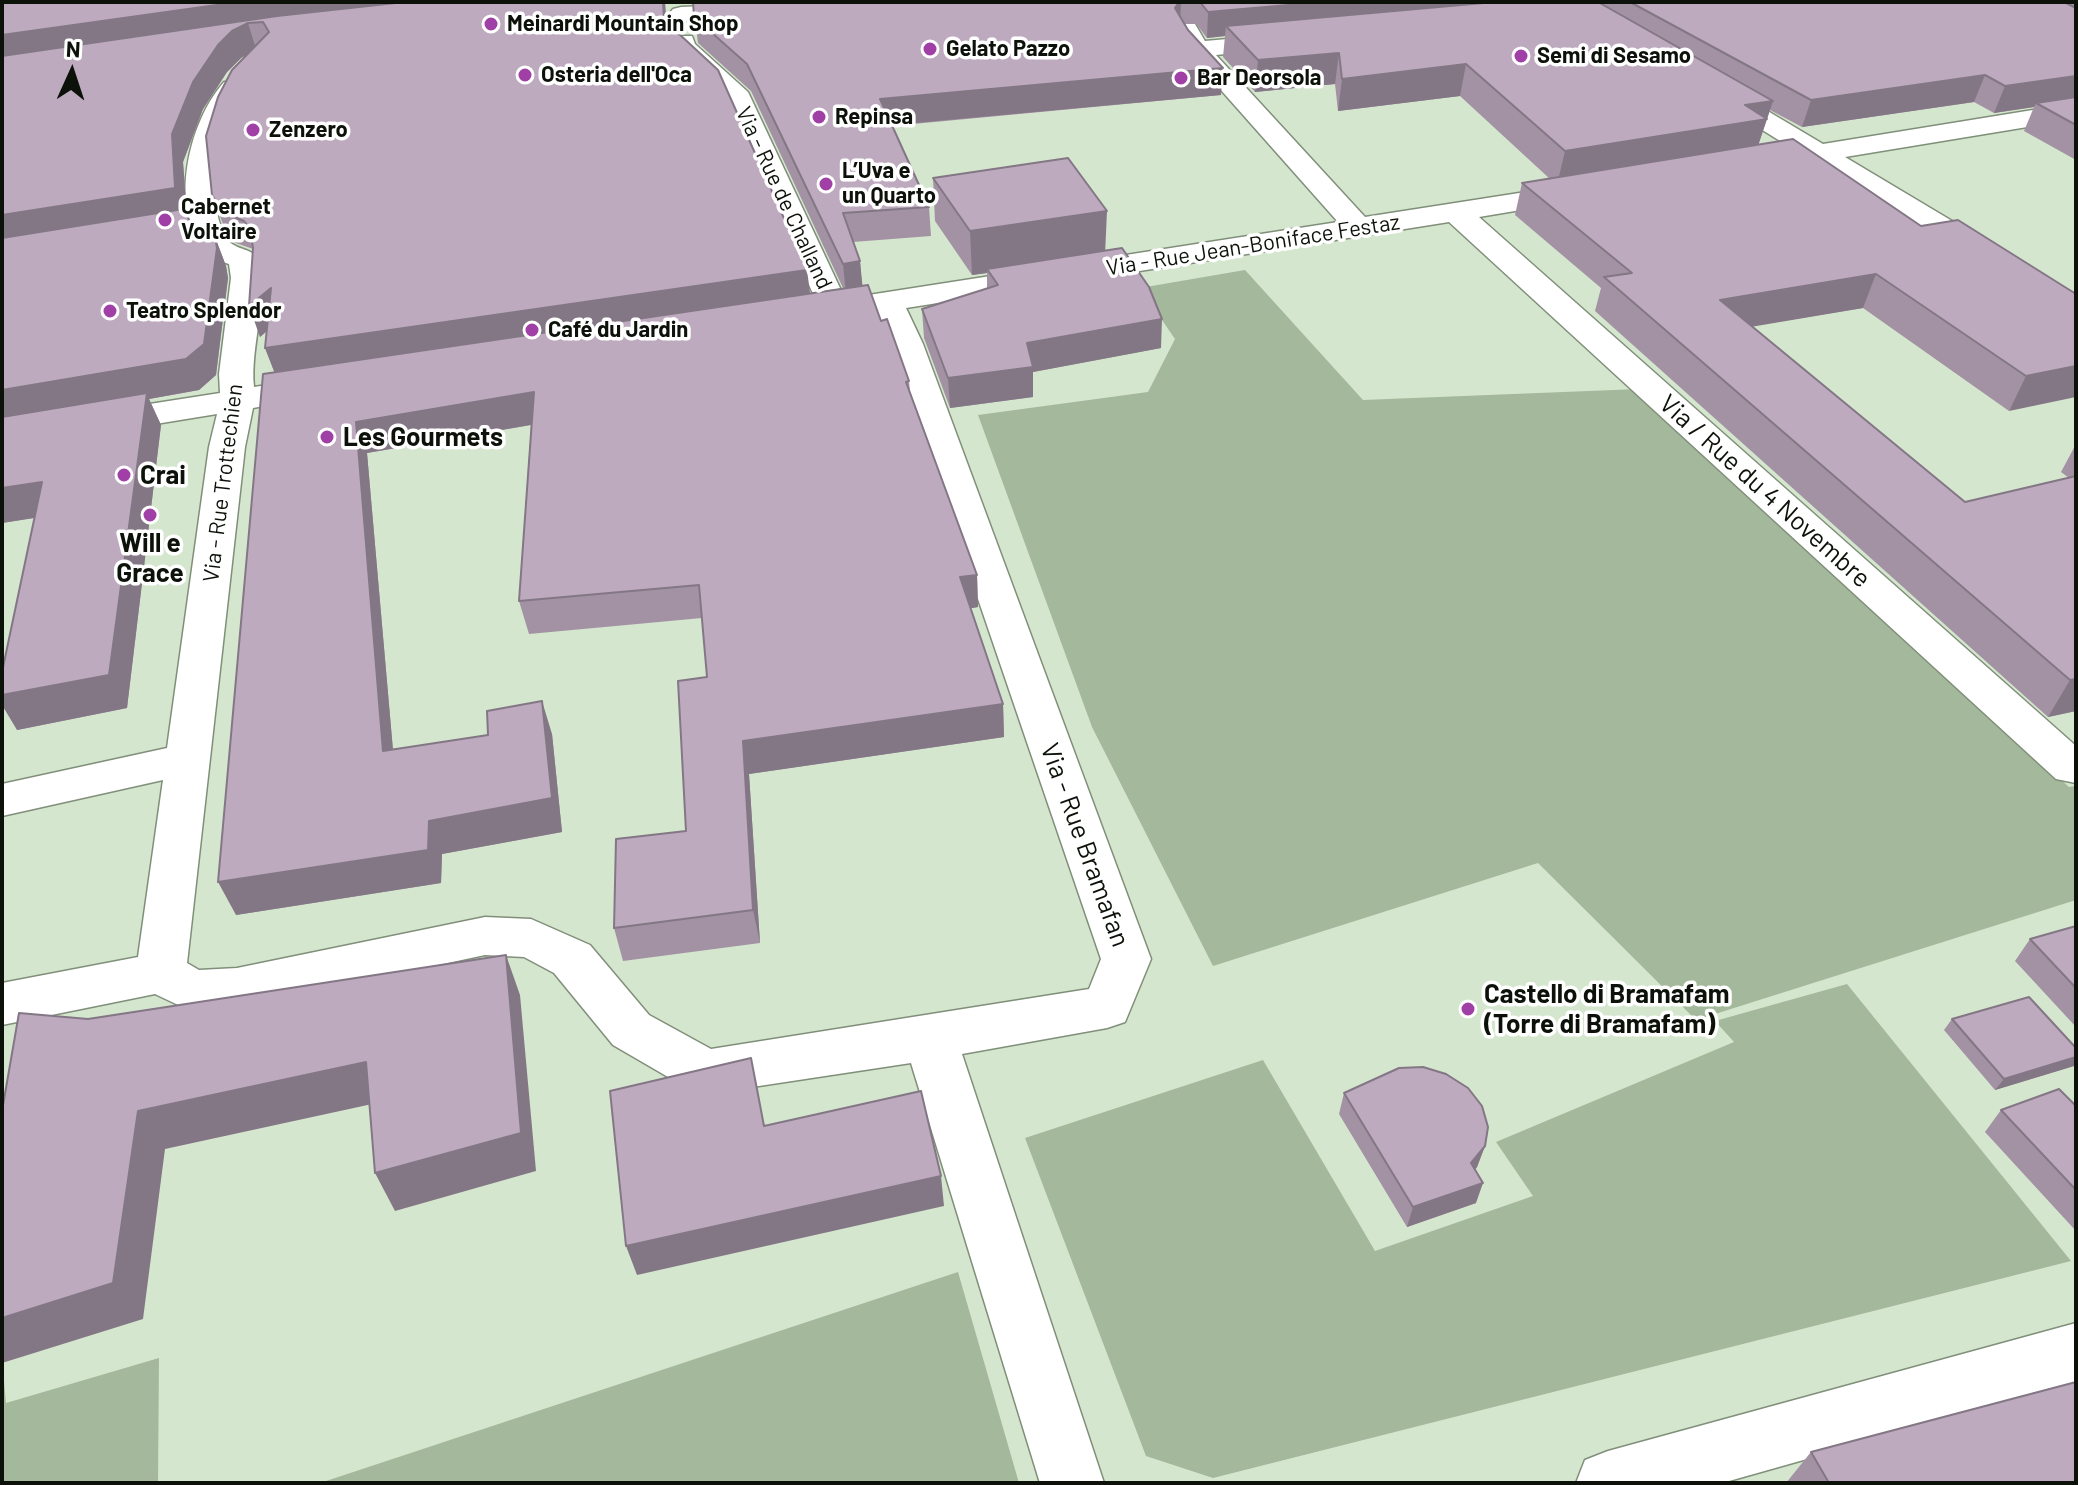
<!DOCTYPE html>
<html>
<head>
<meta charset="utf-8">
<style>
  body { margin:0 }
  #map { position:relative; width:2078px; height:1485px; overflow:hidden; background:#d5e6cf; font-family:Barlow,sans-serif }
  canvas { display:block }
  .frame { position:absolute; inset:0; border:4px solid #0c1109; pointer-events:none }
  .north { position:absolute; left:32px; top:32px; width:80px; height:80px; -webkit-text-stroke:6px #fff; paint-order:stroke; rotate:3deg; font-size:22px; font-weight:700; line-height:32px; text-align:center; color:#0c1109 }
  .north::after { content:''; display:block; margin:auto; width:28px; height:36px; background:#0c1109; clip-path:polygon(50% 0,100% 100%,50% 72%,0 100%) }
</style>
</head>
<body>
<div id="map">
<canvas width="2078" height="1485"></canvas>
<div class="frame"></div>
<div class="north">N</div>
</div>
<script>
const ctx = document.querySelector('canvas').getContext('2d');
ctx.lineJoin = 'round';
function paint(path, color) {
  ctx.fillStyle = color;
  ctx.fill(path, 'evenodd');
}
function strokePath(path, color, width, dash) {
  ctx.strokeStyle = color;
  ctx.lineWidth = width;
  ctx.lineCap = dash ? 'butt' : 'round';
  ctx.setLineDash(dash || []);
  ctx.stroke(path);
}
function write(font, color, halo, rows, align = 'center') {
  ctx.font = font + ' Barlow,sans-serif';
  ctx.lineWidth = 7;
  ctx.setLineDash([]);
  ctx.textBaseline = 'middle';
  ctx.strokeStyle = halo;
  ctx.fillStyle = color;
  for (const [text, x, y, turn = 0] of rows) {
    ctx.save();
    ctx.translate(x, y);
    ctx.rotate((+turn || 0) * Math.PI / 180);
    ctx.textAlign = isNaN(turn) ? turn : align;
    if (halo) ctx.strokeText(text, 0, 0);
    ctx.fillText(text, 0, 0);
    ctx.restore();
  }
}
const green = new Path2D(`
  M 1245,270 L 1363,400 L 1639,389 L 2069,787 L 2076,786 L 2076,900 L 1696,1020 L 1538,863 L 1213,966 L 1092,727 L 978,415 L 1148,392 L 1175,339 L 1140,288 Z
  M 1847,984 L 2071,1261 L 1213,1478 L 1146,1456 L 1025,1138 L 1263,1060 L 1375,1251 L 1533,1196 L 1496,1142 L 1734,1042 L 1715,1021 Z
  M 958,1272 L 1019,1483 L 320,1483 Z
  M 159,1358 L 158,1483 L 2,1483 L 2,1381 L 4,1381 L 6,1403 Z`);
const street = new Path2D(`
  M 1158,2 L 1182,2 L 1205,41 L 1284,34 L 1293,36 L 1296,41 L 1293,46 L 1284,48 L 1216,55 L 1365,217 L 1577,184 L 1587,187 L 1591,193 L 1587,199 L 1479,217 L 2076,746 L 2076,783 L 2056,779 L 1449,222 L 906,308 L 923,344 L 1151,959 L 1125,1022 L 1107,1028 L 962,1054 L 1104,1483 L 1040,1483 L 911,1063 L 706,1094 L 687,1088 L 613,1045 L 554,973 L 524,957 L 485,955 L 237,1008 L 193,1012 L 155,994 L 2,1025 L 2,983 L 138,957 L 163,780 L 2,816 L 2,784 L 167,748 L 209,447 L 217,414 L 2,449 L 2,427 L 220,393 L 219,374 L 231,278 L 229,264 C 221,261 212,259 207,254 C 167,210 189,121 224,82 L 242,82 L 246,87 C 239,97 230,106 225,118 C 214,148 208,211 227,239 C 236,252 255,246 259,264 C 268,303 250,347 254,387 L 319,377 L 331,380 L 336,387 L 331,394 L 253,408 L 245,447 L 187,963 L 199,970 L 237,968 L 485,917 L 531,919 L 590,945 L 649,1015 L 711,1049 L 1089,989 L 1101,959 L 891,344 L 876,312 L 862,314 L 849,310 L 845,316 L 834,319 L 823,316 L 724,95 L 674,51 L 671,41 L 674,36 L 692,36 L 695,44 L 748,92 L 847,303 L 851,298 L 862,296 L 1338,222 L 1189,54 Z
  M 753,4 L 761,6 L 765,11 L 761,16 L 681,21 L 673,19 L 669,14 L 673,9 L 681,7 Z
  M 1715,82 L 1724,85 L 1823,144 L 2076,103 L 2076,119 L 1845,157 L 2076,295 L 2076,318 L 2065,315 L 1814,162 L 1755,171 L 1745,169 L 1741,163 L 1745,157 L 1793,149 L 1706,95 L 1702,90 L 1706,85 Z`);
const secondary = new Path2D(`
  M 2076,1323 L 2076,1383 L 1722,1483 L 1576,1483 L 1585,1460 L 1608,1451 Z`);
const wall = new Path2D(`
  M 665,2 L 666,23 L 810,293 L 843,288 L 751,91 L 698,43 L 693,2 L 2076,2 L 2076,160 L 2024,131 L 2034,107 L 1994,113 L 1974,102 L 1802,127 L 1770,110 L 1758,145 L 1921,226 L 2076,294 L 2009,411 L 1863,308 L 1752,326 L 1965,502 L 2069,478 L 2061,472 L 2076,444 L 2076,711 L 2048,717 L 1595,311 L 1601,288 L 1515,215 L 1522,183 L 1550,179 L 1460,96 L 1338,111 L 1335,84 L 1255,92 L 1223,57 L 1225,36 L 1207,38 L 1196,24 L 1185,24 L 1221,95 L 892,126 L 929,207 L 931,236 L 853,242 L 860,261 L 862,286 L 881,321 L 909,381 L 910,391 L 977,575 L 978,607 L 971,608 L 1003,704 L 1004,737 L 749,774 L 760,943 L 623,961 L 614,928 L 686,831 L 707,677 L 702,618 L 529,634 L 519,601 L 531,425 L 367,453 L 393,750 L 552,734 L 562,832 L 442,854 L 441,883 L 236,915 L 275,373 L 265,348 L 267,331 L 260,337 L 253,249 L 233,242 L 223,224 L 212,195 L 248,54 L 241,58 L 227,72 L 203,109 L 183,162 L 187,215 L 194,228 L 215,237 L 226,266 L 228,278 L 216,375 L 199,390 L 149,399 L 161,425 L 127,708 L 17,730 L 34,518 L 2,523 L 141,3 Z
  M 933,178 L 1106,251 L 1161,348 L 1033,372 L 1033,397 L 950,408 L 924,338 L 922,309 L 987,289 L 987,273 L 972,275 L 935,221 Z
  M 2076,926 L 2076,1027 L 2015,961 L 2030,939 Z
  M 1952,1019 L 2076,1048 L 2076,1064 L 2074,1066 L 1995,1090 L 1944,1030 Z
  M 1344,1093 L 1485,1146 L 1477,1167 L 1475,1170 L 1476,1203 L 1407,1227 L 1339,1114 Z
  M 2076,1106 L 2076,1231 L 1985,1132 L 2001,1110 Z
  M 1811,1452 L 2076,1483 L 1786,1483 Z`);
const shadedWall = new Path2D(`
  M 238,2 L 461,2 L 248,23 L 256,49 L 241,58 L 227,72 L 203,109 L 183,162 L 187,216 L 2,247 L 2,215 L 172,134 L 193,82 L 218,45 L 2,63 L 2,35 Z
  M 663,2 L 665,2 L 668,46 L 664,20 Z
  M 1179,2 L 1181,2 L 1180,24 L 1175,8 Z
  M 1323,2 L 1582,2 L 1226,26 L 1225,36 L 1207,38 L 1208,12 Z
  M 1339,53 L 1335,84 L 1255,92 L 1258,60 Z
  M 1466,64 L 1460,96 L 1338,111 L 1342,79 Z
  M 1223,68 L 1221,95 L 882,126 L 880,99 Z
  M 1985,75 L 1974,102 L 1802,127 L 1811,100 Z
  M 2076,76 L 2076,101 L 2036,103 L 2034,107 L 1994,113 L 2005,86 Z
  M 1773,101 L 1756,152 L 1557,185 L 1565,151 L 1745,105 Z
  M 1107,211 L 1105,255 L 987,269 L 987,273 L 972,275 L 970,231 Z
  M 215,237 L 226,266 L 228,278 L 216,375 L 199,390 L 149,399 L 161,425 L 127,708 L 17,730 L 2,705 L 2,695 L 146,399 L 2,424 L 2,390 Z
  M 860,261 L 863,291 L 846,294 L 843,264 Z
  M 807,270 L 811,300 L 277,379 L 265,348 Z
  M 1876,274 L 1863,308 L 1709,334 L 1720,300 Z
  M 271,288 L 282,318 L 260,337 L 249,306 Z
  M 1162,319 L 1161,348 L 1033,372 L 1033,397 L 950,408 L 948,378 L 1027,343 Z
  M 2076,366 L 2076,397 L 2009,411 L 2026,376 Z
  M 534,392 L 542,423 L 367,453 L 396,785 L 383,751 L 356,422 Z
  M 42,482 L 59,514 L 2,523 L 2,488 Z
  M 977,575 L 978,607 L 962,610 L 960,577 Z
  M 2076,679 L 2076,711 L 2048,717 L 2070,680 Z
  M 542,701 L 552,734 L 562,832 L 442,854 L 441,883 L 236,915 L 218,882 L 429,821 Z
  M 1003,704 L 1004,737 L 749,774 L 760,943 L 753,910 L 743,741 Z
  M 506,955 L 520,995 L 536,1171 L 395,1211 L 375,1173 Z
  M 2076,1057 L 2076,1064 L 2074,1066 L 1995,1090 L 2004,1079 Z
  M 366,1062 L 386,1101 L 165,1149 L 143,1319 L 2,1363 L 2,1318 L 138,1111 Z
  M 1485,1146 L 1477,1167 L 1464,1184 L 1471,1163 Z
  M 941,1176 L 944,1206 L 637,1275 L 626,1246 Z
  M 1483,1183 L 1476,1203 L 1407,1227 L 1413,1207 Z`);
const building = new Path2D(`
  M 5,2 L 141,2 L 141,3 L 158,3 L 159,2 L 238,2 L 2,35 L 2,3 Z
  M 405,2 L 663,2 L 664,20 L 718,70 L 807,270 L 265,348 L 271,288 L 249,306 L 253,248 L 250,229 L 244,221 L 222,212 L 212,195 L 206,136 L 218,97 L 232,70 L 269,32 L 263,22 L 248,23 L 232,31 L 218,45 L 193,82 L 172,134 L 175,188 L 2,215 L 2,56 L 277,16 Z
  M 693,2 L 1179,2 L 1175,8 L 1188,30 L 1223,68 L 880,99 L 929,207 L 843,213 L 860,261 L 843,264 L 747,64 L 694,17 Z
  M 1200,2 L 1323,2 L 1208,12 Z
  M 1495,2 L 1598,2 L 1773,101 L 1745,105 L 1767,119 L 1565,151 L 1466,64 L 1342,79 L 1339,53 L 1258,60 L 1226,26 Z
  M 1630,2 L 2064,2 L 2076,8 L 2076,76 L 2005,86 L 1985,75 L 1811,100 Z
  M 2076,97 L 2076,125 L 2036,103 Z
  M 1793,139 L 1921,226 L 1958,220 L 2076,294 L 2076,366 L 2026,376 L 1876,274 L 1720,300 L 1965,502 L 2076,476 L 2076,679 L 2070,680 L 1604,277 L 1632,273 L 1522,183 Z
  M 1068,158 L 1107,211 L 970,231 L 933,178 Z
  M 183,209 L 194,228 L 215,237 L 217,248 L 204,344 L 186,359 L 2,390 L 2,238 Z
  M 1122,248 L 1149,287 L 1162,319 L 1027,343 L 1033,367 L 948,378 L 922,309 L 998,285 L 987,269 Z
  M 868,285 L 881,321 L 887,319 L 909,381 L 906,382 L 977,575 L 960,577 L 1003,704 L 743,741 L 753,910 L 614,928 L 616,839 L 686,831 L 678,681 L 707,677 L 699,585 L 519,601 L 534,392 L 356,422 L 383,751 L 488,735 L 487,711 L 542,701 L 552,798 L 429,821 L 428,850 L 218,882 L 263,374 Z
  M 147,393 L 109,675 L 2,695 L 2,672 L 42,482 L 2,488 L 2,417 Z
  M 2076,926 L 2076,988 L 2030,939 Z
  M 506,955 L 521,1133 L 375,1173 L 366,1062 L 138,1111 L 113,1283 L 2,1318 L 2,1111 L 19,1013 L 88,1019 Z
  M 2029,997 L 2076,1048 L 2076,1057 L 2004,1079 L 1952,1019 Z
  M 751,1058 L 764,1126 L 921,1091 L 941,1176 L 626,1246 L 610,1091 Z
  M 1423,1067 L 1446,1074 L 1468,1088 L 1482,1106 L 1488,1127 L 1485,1146 L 1471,1163 L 1483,1183 L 1413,1207 L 1344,1093 L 1399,1068 Z
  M 2059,1089 L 2076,1106 L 2076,1190 L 2001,1110 Z
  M 2076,1382 L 2076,1483 L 1829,1483 L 1811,1452 Z`);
const markers = [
  [491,24,8,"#a040a7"],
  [930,49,8,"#a040a7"],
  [1521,56,8,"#a040a7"],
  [525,75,8,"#a040a7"],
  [1181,78,8,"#a040a7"],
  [819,117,8,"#a040a7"],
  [253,130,8,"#a040a7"],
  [826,184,8,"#a040a7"],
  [165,220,8,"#a040a7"],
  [110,311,8,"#a040a7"],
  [532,330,8,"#a040a7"],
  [327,437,8,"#a040a7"],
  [124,475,8,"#a040a7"],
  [150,515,8,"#a040a7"],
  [1468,1009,8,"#a040a7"]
];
const farPoinames = [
  ["Meinardi Mountain Shop",507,24],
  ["Gelato Pazzo",946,49],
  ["Semi di Sesamo",1537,56],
  ["Osteria dell'Oca",541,75],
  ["Bar Deorsola",1197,78],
  ["Repinsa",835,117],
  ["Zenzero",269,130],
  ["L’Uva e",842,171],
  ["un Quarto",842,196],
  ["Cabernet",181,207],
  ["Voltaire",181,232],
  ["Teatro Splendor",126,311],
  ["Café du Jardin",548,330]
];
const farStreetnames = [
  ["Via - Rue de Challand",784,198,65],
  ["Via - Rue Jean-Boniface Festaz",1253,245,-9],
  ["Via - Rue Trottechien",223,483,-83]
];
const poiNames = [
  ["Les Gourmets",343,437],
  ["Crai",140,475],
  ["Will e",150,543,"center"],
  ["Grace",150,573,"center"],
  ["Castello di Bramafam",1484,994],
  ["(Torre di Bramafam)",1484,1024]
];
const streetNames = [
  ["Via / Rue du 4 Novembre",1765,491,42],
  ["Via - Rue Bramafan",1085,845,70]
];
paint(green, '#a4b89c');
strokePath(street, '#808f7a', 3);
strokePath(secondary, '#808f7a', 3);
paint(street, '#fff');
paint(secondary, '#fff');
paint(wall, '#a392a3');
paint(shadedWall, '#847785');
paint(building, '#bdaabe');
strokePath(building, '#847785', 2);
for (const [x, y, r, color] of markers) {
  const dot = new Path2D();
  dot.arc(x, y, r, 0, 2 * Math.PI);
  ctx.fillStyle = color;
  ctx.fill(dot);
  strokePath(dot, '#fff', 3);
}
write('bold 22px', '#0c1109', '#fff', farPoinames, 'left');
write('22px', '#0c1109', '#fff', farStreetnames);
write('bold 26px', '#0c1109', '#fff', poiNames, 'left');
write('26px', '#0c1109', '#fff', streetNames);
</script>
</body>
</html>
